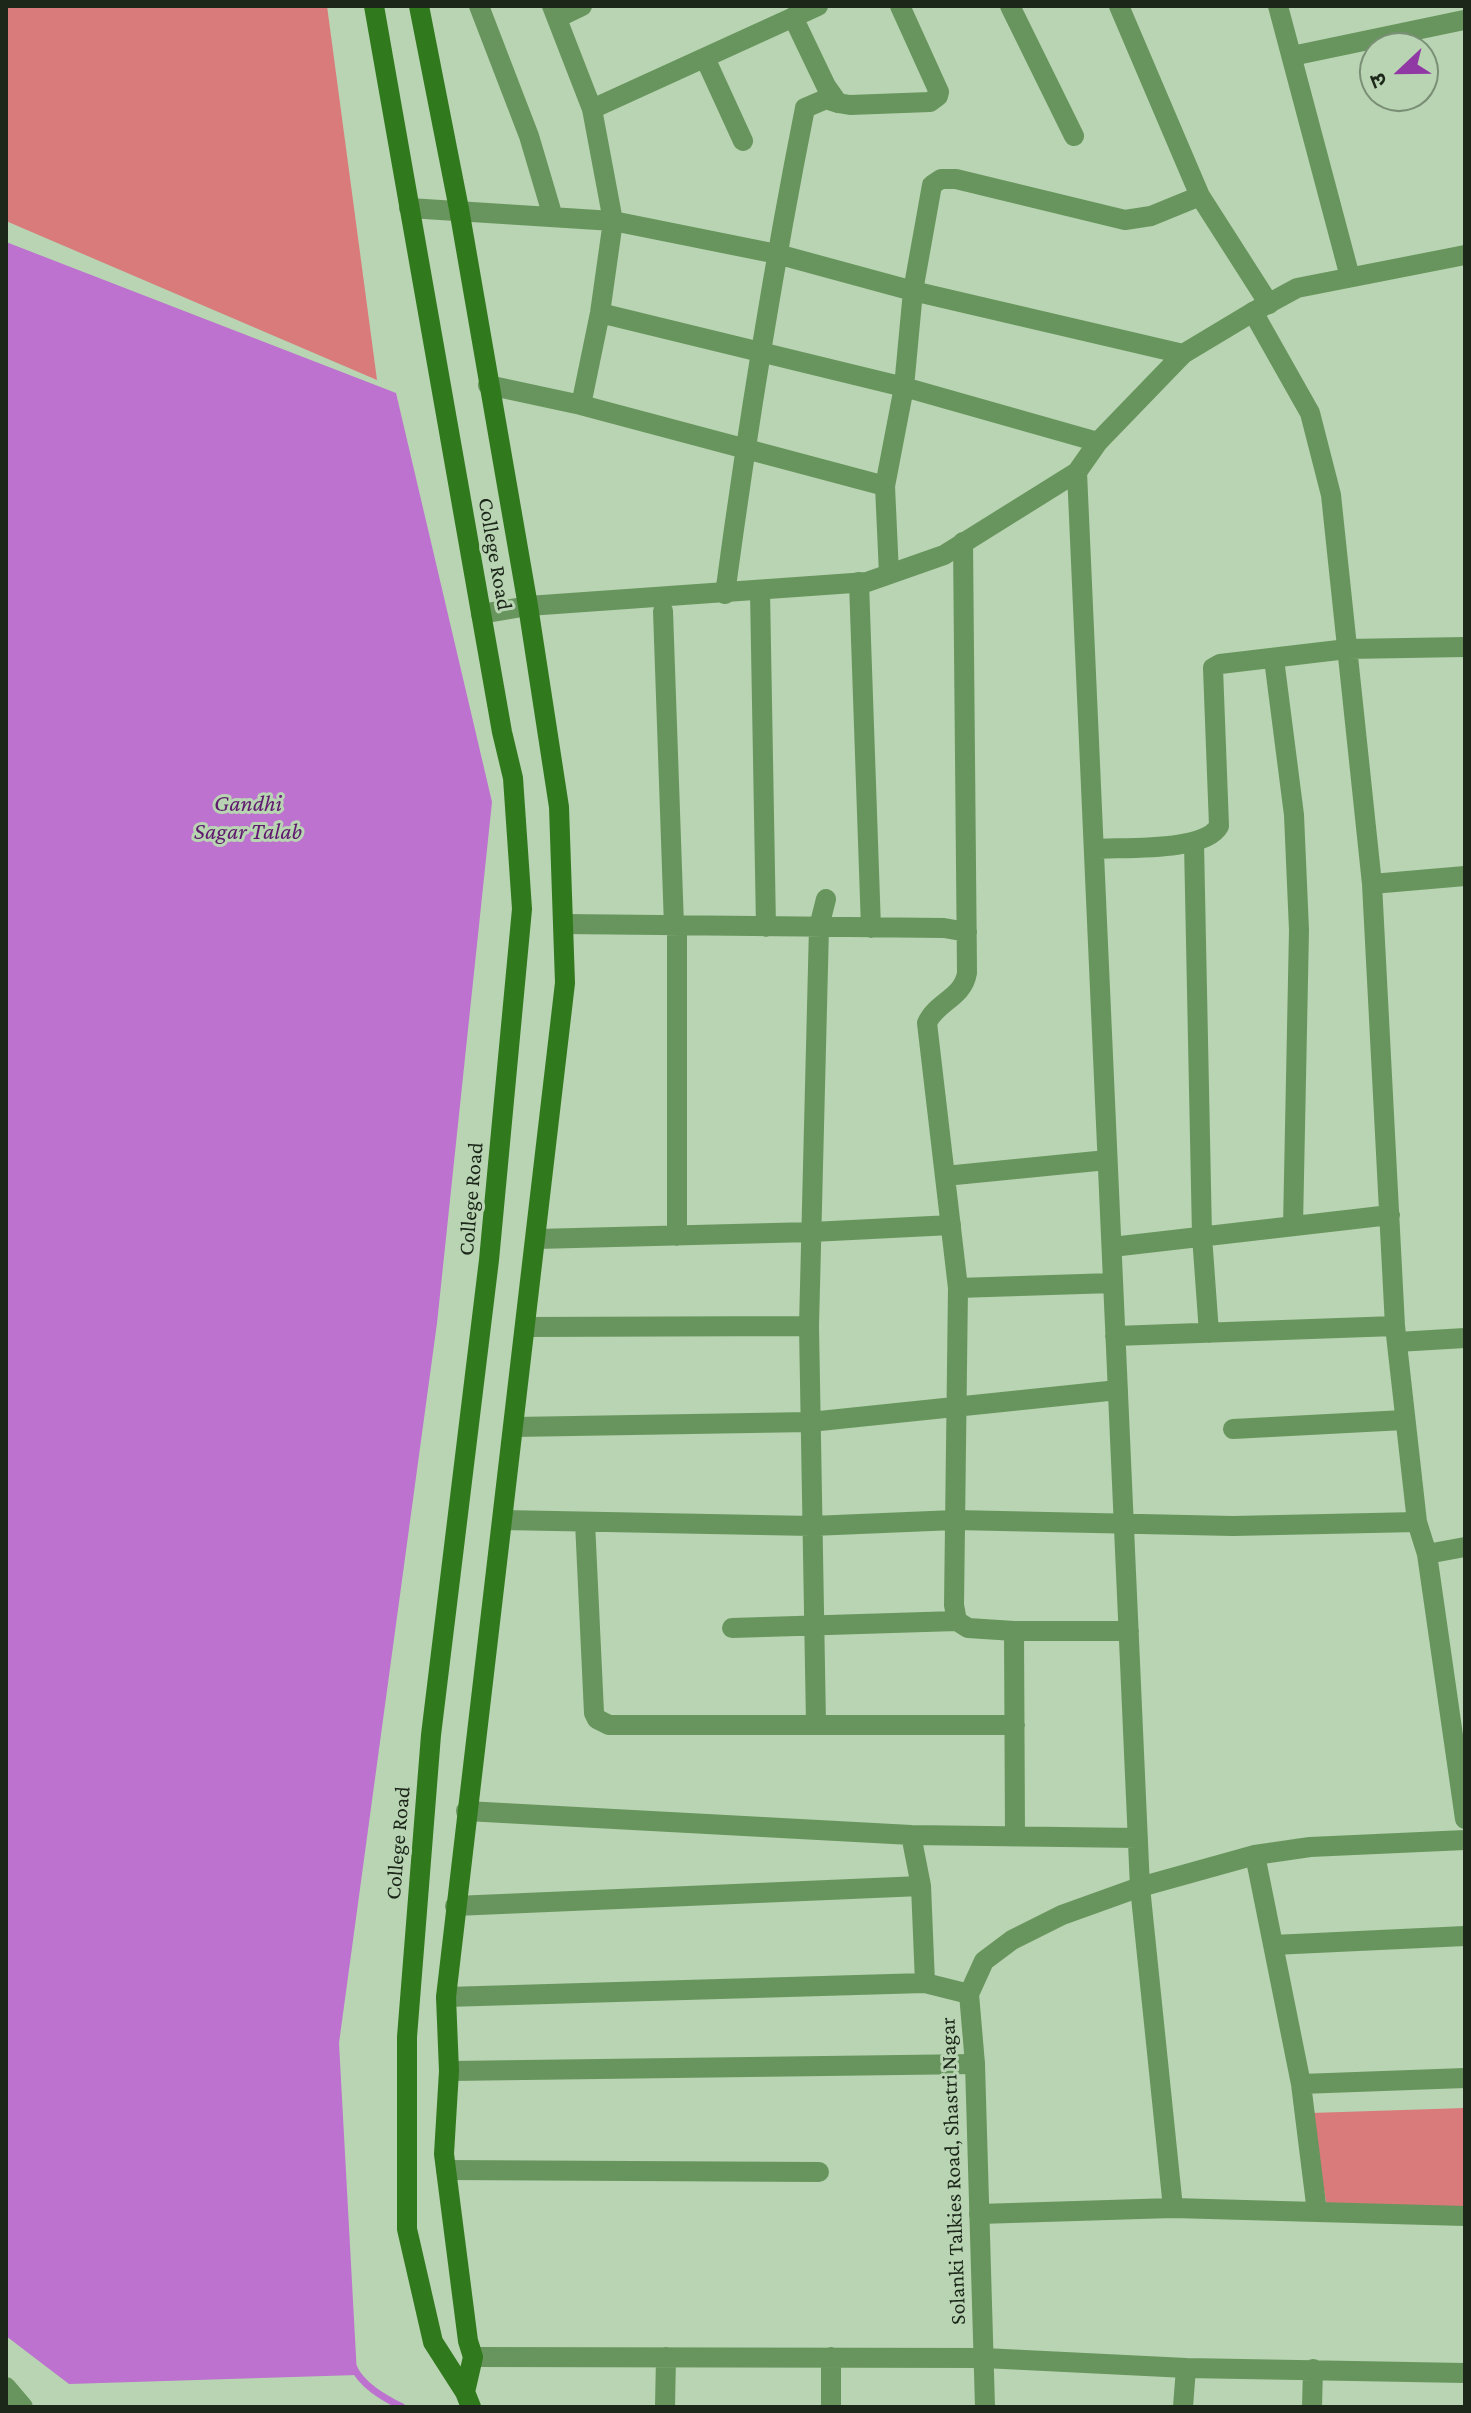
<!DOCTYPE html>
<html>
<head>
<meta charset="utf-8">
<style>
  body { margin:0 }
  #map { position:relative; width:1471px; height:2413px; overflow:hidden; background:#b8d4b2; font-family:"Crimson Pro","Noto Sans Devanagari",serif }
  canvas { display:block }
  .frame { position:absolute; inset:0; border:8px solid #1c271a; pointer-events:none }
  .north { position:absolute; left:1359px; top:32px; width:80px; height:80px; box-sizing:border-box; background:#b8d4b2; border:2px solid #7a8f75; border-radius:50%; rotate:248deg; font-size:22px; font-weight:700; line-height:32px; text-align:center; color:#1c271a }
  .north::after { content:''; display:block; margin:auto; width:28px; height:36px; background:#9038a4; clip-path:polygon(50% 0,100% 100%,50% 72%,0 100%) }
</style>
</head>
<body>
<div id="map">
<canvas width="1471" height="2413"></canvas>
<div class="frame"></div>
<div class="north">उ</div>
</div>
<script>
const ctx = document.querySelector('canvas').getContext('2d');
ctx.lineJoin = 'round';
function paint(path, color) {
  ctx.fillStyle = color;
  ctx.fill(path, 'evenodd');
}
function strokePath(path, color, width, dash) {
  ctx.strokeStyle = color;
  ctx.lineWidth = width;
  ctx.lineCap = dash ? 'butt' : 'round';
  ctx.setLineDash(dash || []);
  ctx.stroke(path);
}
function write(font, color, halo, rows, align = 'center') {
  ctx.font = font + ' "Crimson Pro",serif';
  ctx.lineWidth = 6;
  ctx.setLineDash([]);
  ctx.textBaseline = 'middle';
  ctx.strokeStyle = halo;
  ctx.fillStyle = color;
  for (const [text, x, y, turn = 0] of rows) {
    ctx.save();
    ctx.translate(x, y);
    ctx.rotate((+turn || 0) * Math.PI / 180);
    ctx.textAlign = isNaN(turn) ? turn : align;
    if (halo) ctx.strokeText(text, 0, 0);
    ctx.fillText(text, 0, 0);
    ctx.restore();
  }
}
const green = new Path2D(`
  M 6,6 L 327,6 L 377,380 L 6,221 Z
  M 1465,2108 L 1465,2212 L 1328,2213 L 1311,2113 Z`);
const water = new Path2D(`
  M 6,242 L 396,393 L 492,802 L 437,1323 L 339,2043 L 357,2375 L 69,2384 L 6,2336 Z`);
const stream = new Path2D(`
  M 353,2366 C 361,2385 384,2398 402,2407`);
const minor = new Path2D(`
  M 479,6 L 529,136 L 553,217
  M 552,6 L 592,109 L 613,221 L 600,313 L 581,405
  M 1010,6 L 1074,136
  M 1119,6 L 1200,196 L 1269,304
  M 1278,6 L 1350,277
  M 793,17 L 826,86 L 838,103 L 850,105 L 930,102 L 938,96 L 939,92 L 900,6
  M 557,18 L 582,6
  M 1292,56 L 1464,20
  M 705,58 L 743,141
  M 592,109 L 818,6
  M 409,208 L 613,221 L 777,254 L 913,291 L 1183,354
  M 1253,312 L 1310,413 L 1331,495 L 1372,884 L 1395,1326 L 1417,1522 L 1427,1554 L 1465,1819
  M 600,313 L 904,387 L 1098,442
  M 488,385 L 581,405 L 885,486
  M 1077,472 L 1140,1887 L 1173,2208
  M 963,542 L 967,973 C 963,998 936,1002 927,1023 L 958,1288 L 954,1605 L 957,1621 L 968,1628 L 1014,1631
  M 889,574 L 885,486 L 904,387 L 913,291 L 932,185 L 941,179 L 956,179 L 1125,220 L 1151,216 L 1200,196
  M 859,582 L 871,928
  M 760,591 L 766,927
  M 725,594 C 747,431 773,269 805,108 L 826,99 L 838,103
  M 663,611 L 674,926 L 677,926 L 677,1236
  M 1274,659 L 1294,815 L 1299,930 L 1293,1226
  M 1194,843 L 1202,1236 L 1209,1333
  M 1094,849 C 1123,847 1205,852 1219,826 L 1213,668 L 1220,664 L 1347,649 L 1465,647
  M 1372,884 L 1465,876
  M 564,924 L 944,928 L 967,932
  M 945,1176 L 1107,1160
  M 536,1239 L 812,1232 L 951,1225
  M 1112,1247 L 1390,1215
  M 958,1288 L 1113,1283
  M 525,1327 L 809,1326
  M 1115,1336 L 1395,1326
  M 1397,1342 L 1465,1338
  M 514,1427 L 810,1422 L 1118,1390
  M 1233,1429 L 1404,1420
  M 503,1520 L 812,1526 L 955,1520 L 1233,1526 L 1417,1522
  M 585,1522 L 594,1713 L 597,1719 L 609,1725 L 1015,1725
  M 1427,1554 L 1465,1547
  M 732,1628 L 957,1621
  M 816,1724 L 809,1326 L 819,927 L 826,899
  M 466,1811 L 911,1835 L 921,1886 L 925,1983
  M 911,1835 L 1138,1838
  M 1015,1836 L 1014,1631 L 1129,1631
  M 1255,1855 L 1301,2084 L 1317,2212 L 1465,2216
  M 455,1906 L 921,1886
  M 1273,1945 L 1465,1936
  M 446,1997 L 925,1983 L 969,1994
  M 449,2071 L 975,2064
  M 1301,2084 L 1465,2078
  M 446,2170 L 819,2172
  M 979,2214 L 1173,2208 L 1317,2212
  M 473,2357 L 984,2358 L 1186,2368 L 1465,2373
  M 6,2387 L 23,2407
  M 665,2407 L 666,2357
  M 831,2407 L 831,2357
  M 1183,2407 L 1186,2368
  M 1312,2407 L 1313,2369`);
const tertiary = new Path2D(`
  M 481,614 L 528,606 L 867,582 L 944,555 L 1077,472 L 1098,442 L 1183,354 L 1253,312 L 1297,288 L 1465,255
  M 985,2407 L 975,2064 L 969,1994 L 984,1961 L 1012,1940 L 1062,1915 L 1140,1887 L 1255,1855 L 1310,1847 L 1465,1840`);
const secondary = new Path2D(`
  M 374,6 L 502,732 L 513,778 L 522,909 L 489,1260 L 431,1735 L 407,2037 L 407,2229 L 433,2342 L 465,2392 L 471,2407
  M 419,6 L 459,209 L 528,606 L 559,807 L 565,983 L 446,1997 L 449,2071 L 444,2154 L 468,2341 L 473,2357 L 465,2392`);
const streetNames = [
  ["College Road",495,554,80],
  ["College Road",471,1199,-85],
  ["College Road",398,1843,-85],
  ["Solanki Talkies Road, Shastri Nagar",953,2171,-92]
];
const waterNames = [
  ["Gandhi",248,804],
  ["Sagar Talab",248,832]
];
paint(green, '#d97a7b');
paint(water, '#bc72ce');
strokePath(stream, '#bc72ce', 7);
strokePath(minor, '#68955d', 20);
strokePath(tertiary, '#68955d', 20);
strokePath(secondary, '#31791d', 20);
write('22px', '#1c271a', '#b8d4b2', streetNames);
write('italic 24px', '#5f1a6e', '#b8d4b2', waterNames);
</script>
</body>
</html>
